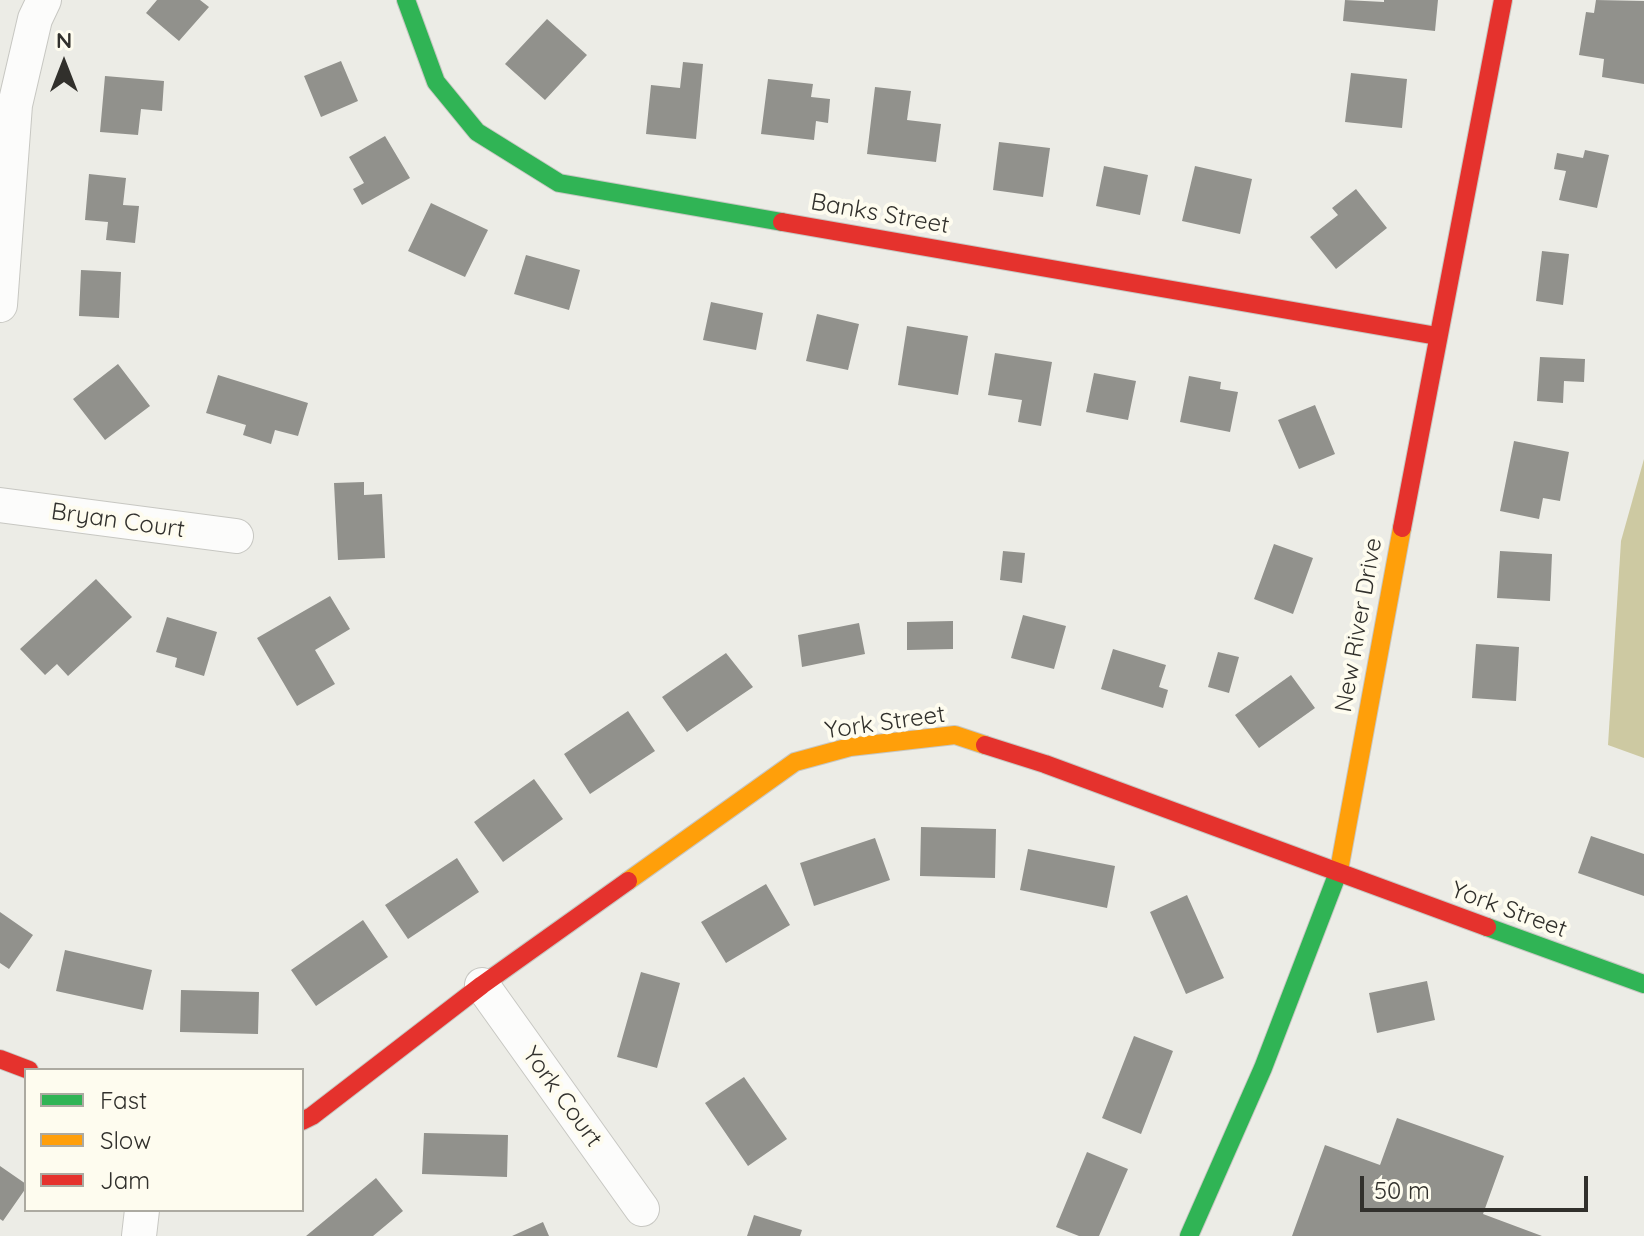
<!DOCTYPE html>
<html>
<head>
<meta charset="utf-8">
<style>
  body { margin:0 }
  #map { position:relative; width:1644px; height:1236px; overflow:hidden; background:#ecece6; font-family:Quicksand,sans-serif }
  canvas { display:block }
  .legend { position:absolute; left:24px; top:1068px; width:280px; height:144px; box-sizing:border-box; background:#fefcef; border:2px solid #acaaa1; margin:0; padding:10px 14px; list-style:none; font-size:24px; color:#31302c }
  .legend li { display:flex; align-items:center; gap:16px; height:40px }
  .legend b { width:40px; border:2px solid #acaaa1 }
  .north { position:absolute; left:24px; top:24px; width:80px; height:80px; -webkit-text-stroke:6px #fefcef; paint-order:stroke; rotate:0deg; font-size:22px; font-weight:700; line-height:32px; text-align:center; color:#31302c }
  .north::after { content:''; display:block; margin:auto; width:28px; height:36px; background:#31302c; clip-path:polygon(50% 0,100% 100%,50% 72%,0 100%) }
  .scale { position:absolute; left:1360px; top:1176px; width:228px; height:36px; box-sizing:border-box; border:4px solid #31302c; border-top:0; padding-left:10px; font-size:24px; line-height:28px; white-space:nowrap; color:#31302c; -webkit-text-stroke:6px #fefcef; paint-order:stroke }
</style>
</head>
<body>
<div id="map">
<canvas width="1644" height="1236"></canvas>
<ul class="legend">
<li><b style="height:10px;background:#30b455"></b>Fast</li>
<li><b style="height:10px;background:#ff9f0a"></b>Slow</li>
<li><b style="height:10px;background:#e5322d"></b>Jam</li>
</ul>
<div class="north">N</div>
<div class="scale">50 m</div>
</div>
<script>
const ctx = document.querySelector('canvas').getContext('2d');
ctx.lineJoin = 'round';
function paint(path, color) {
  ctx.fillStyle = color;
  ctx.fill(path, 'evenodd');
}
function strokePath(path, color, width, dash) {
  ctx.strokeStyle = color;
  ctx.lineWidth = width;
  ctx.lineCap = dash ? 'butt' : 'round';
  ctx.setLineDash(dash || []);
  ctx.stroke(path);
}
function write(font, color, halo, rows, align = 'center') {
  ctx.font = font + ' Quicksand,sans-serif';
  ctx.lineWidth = 8;
  ctx.setLineDash([]);
  ctx.textBaseline = 'middle';
  ctx.strokeStyle = halo;
  ctx.fillStyle = color;
  for (const [text, x, y, turn = 0] of rows) {
    ctx.save();
    ctx.translate(x, y);
    ctx.rotate((+turn || 0) * Math.PI / 180);
    ctx.textAlign = isNaN(turn) ? turn : align;
    if (halo) ctx.strokeText(text, 0, 0);
    ctx.fillText(text, 0, 0);
    ctx.restore();
  }
}
const forest = new Path2D(`
  M 1644,459 L 1644,758 L 1608,745 L 1621,541 Z`);
const building = new Path2D(`
  M 157,0 L 200,0 L 209,7 L 179,41 L 146,13 Z
  M 1345,0 L 1384,2 L 1384,0 L 1438,0 L 1435,31 L 1343,21 Z
  M 1596,0 L 1644,1 L 1644,84 L 1602,77 L 1604,59 L 1579,55 L 1586,12 L 1594,13 Z
  M 547,19 L 587,55 L 545,100 L 505,64 Z
  M 341,61 L 358,101 L 321,117 L 304,76 Z
  M 683,62 L 703,64 L 696,139 L 646,134 L 651,85 L 680,88 Z
  M 1351,73 L 1407,79 L 1402,128 L 1345,122 Z
  M 105,76 L 164,81 L 162,111 L 141,109 L 138,135 L 100,132 Z
  M 768,79 L 813,84 L 811,97 L 830,99 L 828,123 L 816,121 L 814,140 L 761,134 Z
  M 875,87 L 911,91 L 907,120 L 941,124 L 936,162 L 867,154 Z
  M 385,136 L 410,178 L 362,205 L 353,189 L 364,183 L 349,157 Z
  M 999,142 L 1050,148 L 1043,197 L 993,190 Z
  M 1585,150 L 1609,155 L 1597,208 L 1559,200 L 1566,171 L 1554,169 L 1557,153 L 1583,158 Z
  M 1104,166 L 1148,175 L 1140,215 L 1096,206 Z
  M 1195,166 L 1252,179 L 1240,234 L 1182,221 Z
  M 89,174 L 126,178 L 123,205 L 139,206 L 135,243 L 106,240 L 108,222 L 85,220 Z
  M 1356,189 L 1387,228 L 1336,269 L 1310,237 L 1338,215 L 1332,208 Z
  M 431,203 L 488,230 L 465,277 L 408,251 Z
  M 1542,251 L 1569,254 L 1563,305 L 1536,301 Z
  M 526,255 L 580,270 L 569,310 L 514,294 Z
  M 81,270 L 121,272 L 119,318 L 79,316 Z
  M 711,302 L 763,313 L 756,350 L 703,340 Z
  M 817,314 L 859,324 L 848,370 L 806,361 Z
  M 907,326 L 968,336 L 958,395 L 898,385 Z
  M 995,353 L 1052,362 L 1041,426 L 1018,422 L 1022,400 L 988,395 Z
  M 1540,357 L 1585,359 L 1584,382 L 1564,381 L 1563,403 L 1537,401 Z
  M 118,364 L 150,406 L 105,440 L 73,399 Z
  M 1094,373 L 1136,381 L 1128,420 L 1086,412 Z
  M 218,375 L 308,403 L 298,436 L 275,430 L 271,444 L 243,435 L 246,425 L 206,413 Z
  M 1189,376 L 1221,382 L 1220,389 L 1238,392 L 1230,432 L 1180,422 Z
  M 1315,405 L 1335,454 L 1299,469 L 1278,420 Z
  M 1514,441 L 1569,452 L 1560,501 L 1543,498 L 1539,519 L 1500,511 Z
  M 364,482 L 364,495 L 382,494 L 385,558 L 338,560 L 334,483 Z
  M 1274,544 L 1313,558 L 1293,614 L 1254,599 Z
  M 1003,551 L 1025,553 L 1022,583 L 1000,580 Z
  M 1500,551 L 1552,554 L 1550,601 L 1497,598 Z
  M 96,579 L 132,617 L 68,676 L 57,664 L 45,675 L 20,649 Z
  M 330,596 L 350,629 L 315,650 L 335,684 L 297,706 L 257,638 Z
  M 1023,615 L 1066,626 L 1054,669 L 1011,658 Z
  M 167,617 L 217,632 L 204,676 L 175,667 L 177,658 L 156,652 Z
  M 953,621 L 953,649 L 907,650 L 907,622 Z
  M 859,623 L 865,654 L 802,667 L 798,635 Z
  M 1476,644 L 1519,647 L 1516,701 L 1472,698 Z
  M 1113,649 L 1166,665 L 1159,687 L 1168,690 L 1163,708 L 1101,689 Z
  M 1218,652 L 1239,657 L 1229,693 L 1208,687 Z
  M 726,653 L 753,687 L 687,732 L 662,697 Z
  M 1291,675 L 1315,708 L 1259,748 L 1235,715 Z
  M 628,711 L 655,751 L 590,794 L 564,754 Z
  M 534,779 L 563,819 L 503,862 L 474,822 Z
  M 921,827 L 996,829 L 995,878 L 920,876 Z
  M 1591,836 L 1644,854 L 1644,896 L 1578,873 Z
  M 875,838 L 890,880 L 814,906 L 800,863 Z
  M 1028,849 L 1115,866 L 1107,908 L 1020,890 Z
  M 457,858 L 479,892 L 408,939 L 385,905 Z
  M 766,884 L 790,925 L 726,963 L 701,922 Z
  M 1187,895 L 1224,978 L 1186,994 L 1150,912 Z
  M 0,912 L 33,935 L 9,969 L 0,963 Z
  M 363,920 L 388,957 L 316,1006 L 291,970 Z
  M 65,950 L 152,970 L 143,1010 L 56,991 Z
  M 641,972 L 680,983 L 657,1068 L 617,1057 Z
  M 1427,981 L 1435,1020 L 1377,1033 L 1369,993 Z
  M 181,990 L 259,992 L 258,1034 L 180,1032 Z
  M 1134,1036 L 1173,1051 L 1141,1134 L 1102,1118 Z
  M 744,1077 L 787,1139 L 748,1166 L 705,1103 Z
  M 1397,1118 L 1504,1156 L 1483,1214 L 1542,1236 L 1292,1236 L 1325,1145 L 1380,1165 Z
  M 424,1133 L 508,1135 L 507,1177 L 422,1174 Z
  M 1087,1152 L 1128,1169 L 1099,1236 L 1079,1236 L 1056,1227 Z
  M 0,1166 L 26,1184 L 26,1188 L 3,1221 L 0,1219 Z
  M 376,1178 L 403,1211 L 373,1236 L 306,1236 Z
  M 754,1215 L 802,1230 L 800,1236 L 747,1236 Z
  M 543,1222 L 549,1236 L 512,1236 Z`);
const street = new Path2D(`
  M 0,305 L 15,105 L 35,19 L 44,0
  M 0,505 L 236,536
  M 482,985 L 642,1209
  M 139,1236 L 142,1210`);
const fast = new Path2D(`
  M 406,0 L 436,82 L 477,132 L 559,183 L 782,222
  M 1487,927 L 1644,984
  M 1189,1236 L 1263,1068 L 1339,870`);
const slow = new Path2D(`
  M 1339,870 L 1402,528
  M 628,881 L 795,762 L 850,747 L 955,735 L 985,745`);
const jam = new Path2D(`
  M 782,222 L 1437,336
  M 1402,528 L 1503,0
  M 985,745 L 1045,764 L 1487,927
  M 0,1059 L 29,1070
  M 302,1121 L 312,1116 L 482,985 L 628,881`);
const streetNames = [
  ["Banks Street",880,214,10],
  ["Bryan Court",118,521,8],
  ["New River Drive",1359,625,-80],
  ["York Street",885,723,-8],
  ["York Street",1509,910,20],
  ["York Court",562,1097,54]
];
paint(forest, '#cdc9a2');
paint(building, '#91918c');
strokePath(street, '#c7c7c2', 36);
strokePath(fast, '#c7c7c2', 20);
strokePath(slow, '#c7c7c2', 20);
strokePath(jam, '#c7c7c2', 20);
strokePath(street, '#fcfcfb', 34);
strokePath(fast, '#30b455', 18);
strokePath(slow, '#ff9f0a', 18);
strokePath(jam, '#e5322d', 18);
write('24px', '#31302c', '#fefcef', streetNames);
</script>
</body>
</html>
